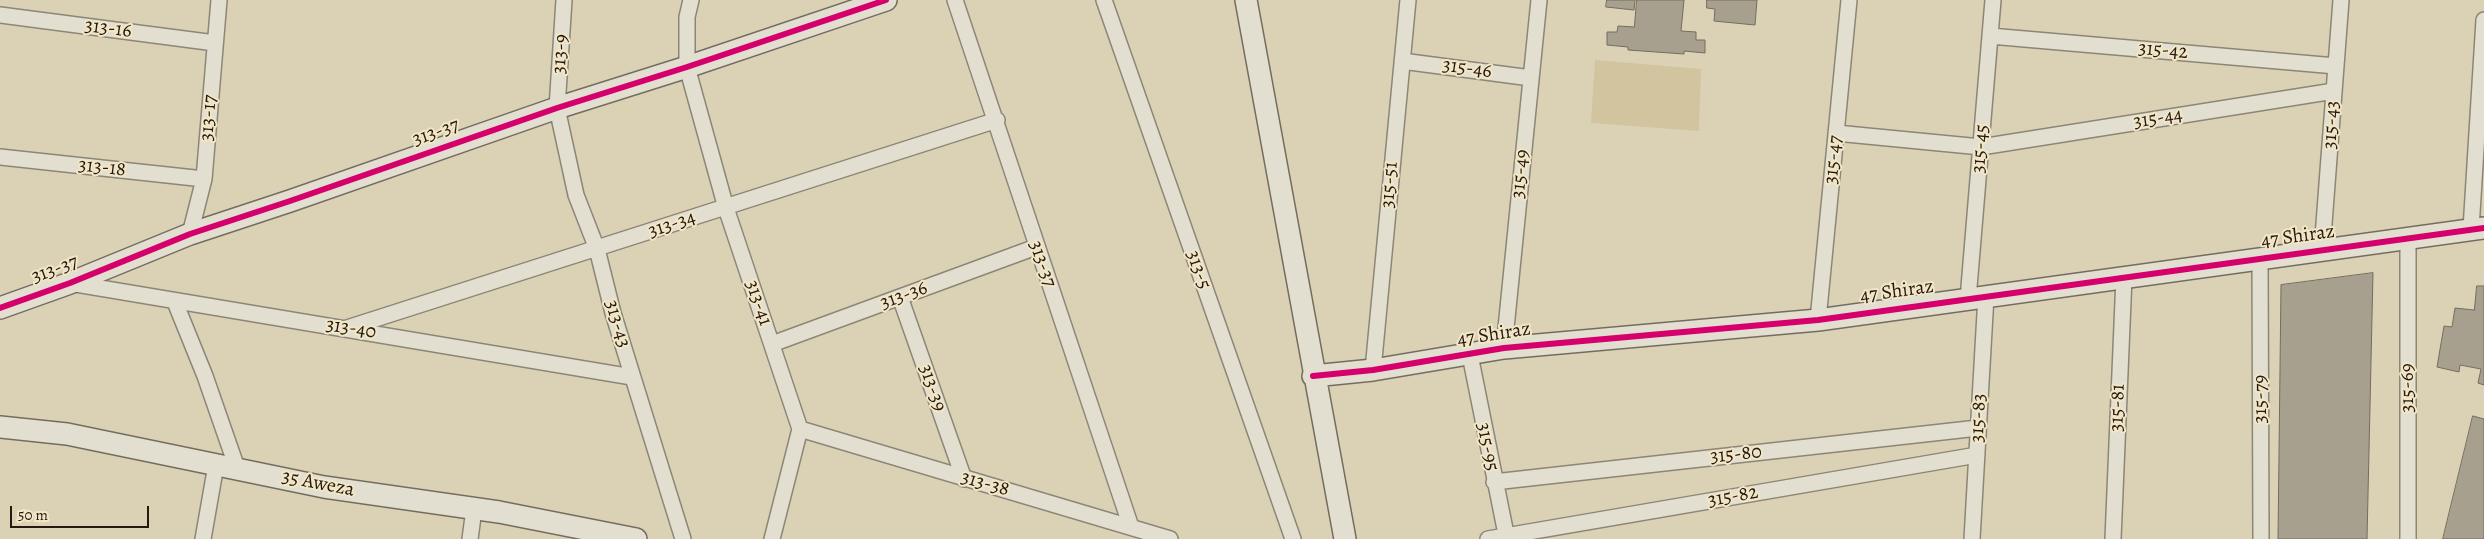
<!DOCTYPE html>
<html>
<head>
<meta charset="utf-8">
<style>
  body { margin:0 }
  #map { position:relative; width:2484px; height:539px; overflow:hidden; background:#dbd2b6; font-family:Alegreya,serif }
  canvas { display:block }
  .scale { position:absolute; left:10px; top:506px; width:139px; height:22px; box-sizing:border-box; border:2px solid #261710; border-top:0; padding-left:6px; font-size:15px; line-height:18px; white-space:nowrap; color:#261710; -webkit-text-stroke:4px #f1e7c6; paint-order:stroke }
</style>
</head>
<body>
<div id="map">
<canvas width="2484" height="539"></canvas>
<div class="scale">50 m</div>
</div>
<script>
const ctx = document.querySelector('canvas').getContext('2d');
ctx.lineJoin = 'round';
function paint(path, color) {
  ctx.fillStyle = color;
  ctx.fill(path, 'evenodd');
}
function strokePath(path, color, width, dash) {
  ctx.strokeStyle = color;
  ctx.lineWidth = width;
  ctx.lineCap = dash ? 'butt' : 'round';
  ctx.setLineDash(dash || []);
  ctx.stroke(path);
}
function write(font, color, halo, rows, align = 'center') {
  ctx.font = font + ' Alegreya,serif';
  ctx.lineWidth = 4;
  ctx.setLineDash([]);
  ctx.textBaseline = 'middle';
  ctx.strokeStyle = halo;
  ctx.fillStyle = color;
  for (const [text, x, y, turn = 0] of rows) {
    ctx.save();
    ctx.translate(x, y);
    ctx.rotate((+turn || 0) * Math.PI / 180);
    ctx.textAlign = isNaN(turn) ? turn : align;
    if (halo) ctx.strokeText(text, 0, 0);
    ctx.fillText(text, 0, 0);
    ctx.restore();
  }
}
const green = new Path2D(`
  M 1595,60 L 1701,69 L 1699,131 L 1591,123 Z`);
const building = new Path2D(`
  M 1607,0 L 1635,0 L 1634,10 L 1606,7 Z
  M 1637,0 L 1684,0 L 1681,31 L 1696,32 L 1696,40 L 1705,40 L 1705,53 L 1684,51 L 1684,54 L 1628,50 L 1628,47 L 1607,45 L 1607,32 L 1617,32 L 1618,26 L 1634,27 Z
  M 1707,0 L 1757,0 L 1755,25 L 1714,21 L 1715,9 L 1707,8 Z
  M 2373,273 L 2367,539 L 2278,539 L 2281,285 Z
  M 2477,286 L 2484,286 L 2484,385 L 2478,383 L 2481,369 L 2460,365 L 2459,372 L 2437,367 L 2444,326 L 2452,327 L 2455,308 L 2474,310 Z
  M 2473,416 L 2484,419 L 2484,539 L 2443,539 Z`);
const street = new Path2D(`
  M 564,0 L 557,108 L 576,195 L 597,249 L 613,313 L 683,539
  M 691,0 L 687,17 L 687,67 L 726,208 L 800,429 L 772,539
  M 955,0 L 1131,527
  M 1104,0 L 1293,539
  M 0,15 L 215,43
  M 1990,36 L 2336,66
  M 1402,61 L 1531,78
  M 1836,133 L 1981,147 L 2334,91
  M 0,157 L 204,179
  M 2471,229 L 2484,20
  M 190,234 L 204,179 L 219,0
  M 2408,238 L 2408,539
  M 2322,250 L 2341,0
  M 2260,259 L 2261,539
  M 70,283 L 632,377
  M 900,297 L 964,479
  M 1968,299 L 1993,0
  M 175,302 L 205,376 L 237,468
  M 1818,320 L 1849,0
  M 347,328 L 997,120
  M 772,344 L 1036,247
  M 1504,348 L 1539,0
  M 1470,355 L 1507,539
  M 1373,370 L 1408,0
  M 800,429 L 1170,539
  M 1494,482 L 1978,428
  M 203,539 L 216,465
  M 470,539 L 474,509
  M 1488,539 L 1977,455
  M 1972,539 L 1986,296
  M 2113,539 L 2124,277`);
const secondary = new Path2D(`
  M 1246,0 L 1345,539
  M 0,308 L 70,283 L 190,234 L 290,201 L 557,108 L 687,67 L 886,0
  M 1313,376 L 1373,370 L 1504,348 L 1818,320 L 2484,228
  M 0,427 L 67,434 L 324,487 L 499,512 L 636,539`);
const cycleway = new Path2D(`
  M 0,308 L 70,283 L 190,234 L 290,201 L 557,108 L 687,67 L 886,0
  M 1313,376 L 1373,370 L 1504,348 L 1818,320 L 2484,228`);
const streetNames = [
  ["313-16",108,29,7],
  ["315-42",2163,51,5],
  ["313-9",561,54,-86],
  ["315-46",1467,69,8],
  ["313-17",209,118,-85],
  ["315-44",2158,119,-9],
  ["315-43",2332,125,-86],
  ["313-37",436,133,-19],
  ["315-45",1981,149,-85],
  ["315-47",1834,160,-84],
  ["313-18",102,168,6],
  ["315-49",1521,174,-84],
  ["315-51",1390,185,-85],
  ["313-34",672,225,-18],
  ["47 Shiraz",2298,237,-8],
  ["313-37",1042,264,71],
  ["313-37",55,270,-20],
  ["313-5",1198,270,71],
  ["47 Shiraz",1897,292,-8],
  ["313-36",904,296,-20],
  ["313-41",758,303,71],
  ["313-43",617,324,74],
  ["313-40",351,329,9],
  ["47 Shiraz",1494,335,-9],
  ["313-39",932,388,71],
  ["315-69",2408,388,-90],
  ["315-79",2261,399,-90],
  ["315-81",2118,408,-88],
  ["315-83",1979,418,-87],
  ["315-95",1487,447,79],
  ["315-80",1736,455,-6],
  ["35 Aweza",318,484,11],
  ["313-38",985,484,16],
  ["315-82",1733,497,-10]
];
paint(green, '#d1c49f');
paint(building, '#a7a08e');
strokePath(building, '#746d5f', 1);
strokePath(street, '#8c8676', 18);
strokePath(secondary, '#746d5f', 24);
strokePath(street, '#e2ded0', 15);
strokePath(secondary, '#e2ded0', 21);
strokePath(cycleway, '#d6006c', 6);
write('20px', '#261710', '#f1e7c6', streetNames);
</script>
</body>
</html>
